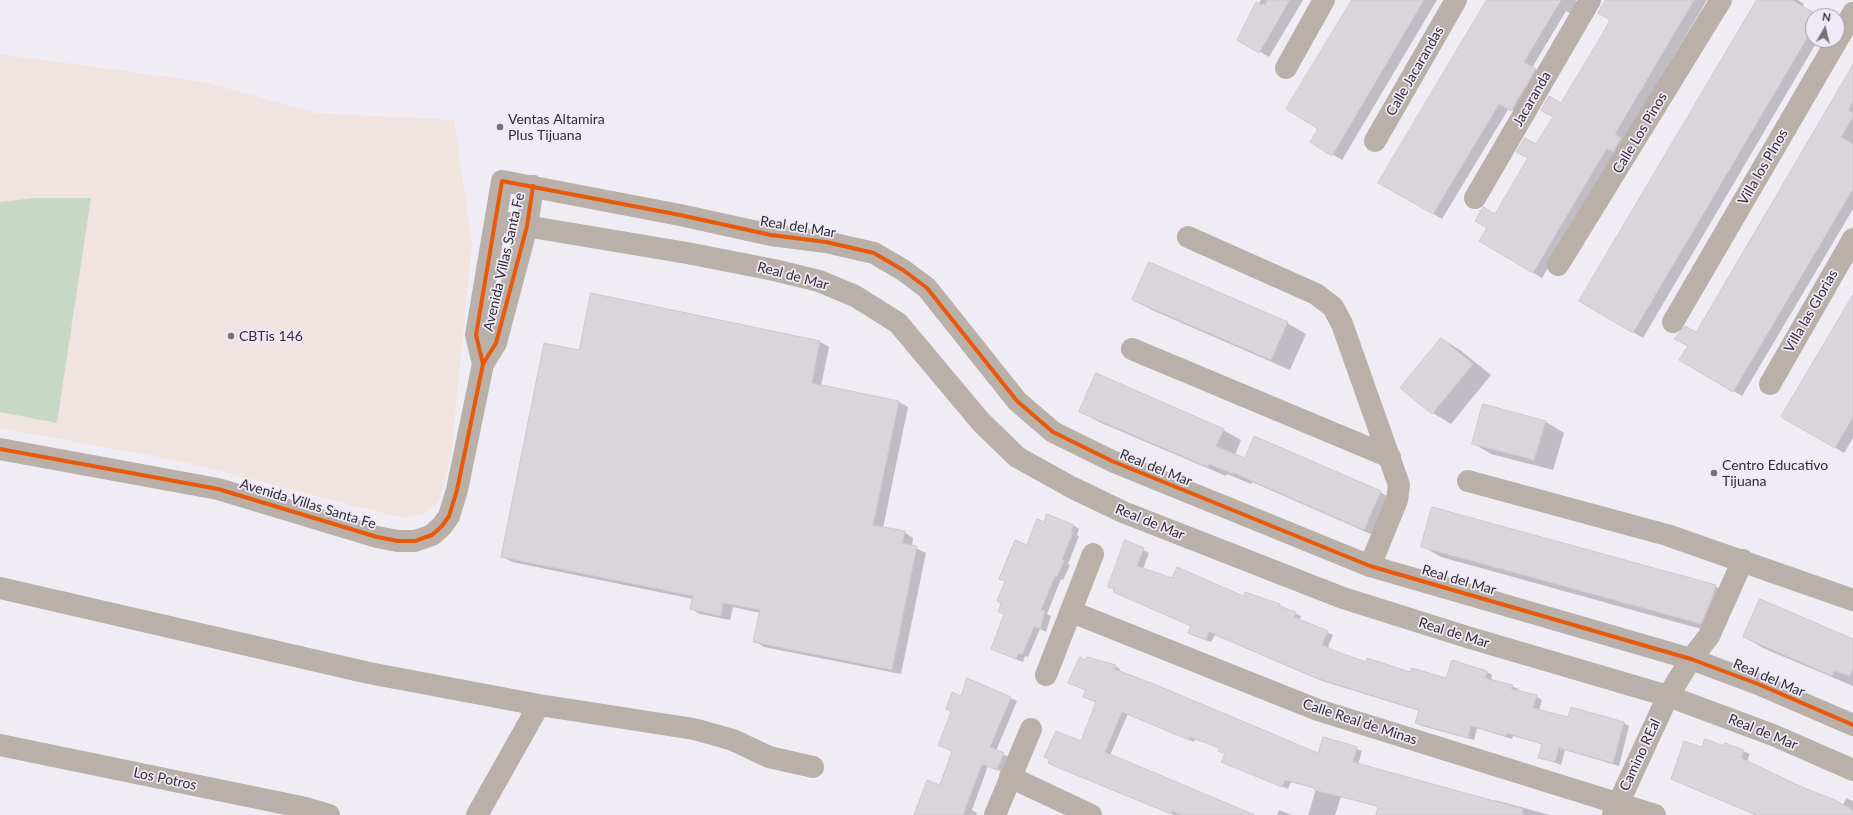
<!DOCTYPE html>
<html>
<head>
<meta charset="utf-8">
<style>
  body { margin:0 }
  #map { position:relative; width:1853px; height:815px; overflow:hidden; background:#efecf4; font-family:Lato,sans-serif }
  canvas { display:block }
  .north { position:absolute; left:1805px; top:8px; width:40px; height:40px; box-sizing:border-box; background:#efe8f7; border:1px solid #a39ea9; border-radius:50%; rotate:8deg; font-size:11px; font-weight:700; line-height:16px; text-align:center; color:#302e33 }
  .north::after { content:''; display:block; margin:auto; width:14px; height:18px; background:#737077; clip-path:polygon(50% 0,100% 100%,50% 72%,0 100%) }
</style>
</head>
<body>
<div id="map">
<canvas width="1853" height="815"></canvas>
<div class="north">N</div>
</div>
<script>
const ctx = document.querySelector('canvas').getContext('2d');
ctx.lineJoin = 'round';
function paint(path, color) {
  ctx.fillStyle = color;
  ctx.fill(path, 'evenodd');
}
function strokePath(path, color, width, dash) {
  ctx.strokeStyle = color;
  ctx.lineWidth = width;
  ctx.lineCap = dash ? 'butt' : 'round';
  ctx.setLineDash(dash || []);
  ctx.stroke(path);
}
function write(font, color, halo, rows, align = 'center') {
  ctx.font = font + ' Lato,sans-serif';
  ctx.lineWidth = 3.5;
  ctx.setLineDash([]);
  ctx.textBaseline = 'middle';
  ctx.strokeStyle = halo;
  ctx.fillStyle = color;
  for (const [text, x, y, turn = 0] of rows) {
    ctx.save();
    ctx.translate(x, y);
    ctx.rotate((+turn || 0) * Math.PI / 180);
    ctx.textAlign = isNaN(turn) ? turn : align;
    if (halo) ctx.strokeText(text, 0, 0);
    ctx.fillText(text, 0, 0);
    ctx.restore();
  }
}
const education = new Path2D(`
  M 0,54 L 204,82 L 316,113 L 454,120 L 472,244 L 451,455 L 439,502 L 422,515 L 403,518 L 180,461 L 0,428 Z`);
const green = new Path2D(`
  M 34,198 L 91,198 L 57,423 L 0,412 L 0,202 Z`);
const shadow = new Path2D(`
  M 1261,0 L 1303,0 L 1269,57 L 1238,39 Z
  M 1353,0 L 1437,0 L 1342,160 L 1311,142 L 1320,128 Z
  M 1488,0 L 1575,0 L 1585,6 L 1578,18 L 1566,11 L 1532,68 L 1544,75 L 1521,115 L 1509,108 L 1442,219 L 1379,182 Z
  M 1607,0 L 1707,0 L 1542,278 L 1480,241 L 1612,19 Z
  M 1757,0 L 1798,0 L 1804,4 L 1802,7 L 1818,16 L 1813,16 L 1813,40 L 1818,40 L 1643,338 L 1580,301 Z
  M 1853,74 L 1853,209 L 1742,396 L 1681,360 Z
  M 592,294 L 820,342 L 829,347 L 821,386 L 899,402 L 908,407 L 883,528 L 904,532 L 913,538 L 912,546 L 926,553 L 901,674 L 764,647 L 755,641 L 760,613 L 733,607 L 730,620 L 700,614 L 691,609 L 693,599 L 512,562 L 503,557 L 580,351 Z
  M 1853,296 L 1853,438 L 1844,453 L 1782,416 Z
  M 1133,299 L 1287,323 L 1306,334 L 1290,370 L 1152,310 Z
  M 1442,339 L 1460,350 L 1491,375 L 1451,424 L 1433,413 L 1402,387 Z
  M 1081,411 L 1223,430 L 1241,440 L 1235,455 L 1245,459 L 1380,492 L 1398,502 L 1382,539 L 1252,482 L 1251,484 L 1227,474 L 1226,476 L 1099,422 Z
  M 1546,422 L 1564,433 L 1553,470 L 1491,454 L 1473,443 Z
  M 1045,523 L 1073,525 L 1079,529 L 1077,535 L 1079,536 L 1068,564 L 1070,565 L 1063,580 L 1061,579 L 1047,614 L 1051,616 L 1046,632 L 1040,629 L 1028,657 L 1025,656 L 1023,662 L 998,652 L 1005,615 L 1002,603 L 1006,582 L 1001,579 Z
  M 1126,542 L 1149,553 L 1143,569 L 1172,580 L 1279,605 L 1301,616 L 1299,621 L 1333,635 L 1327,649 L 1366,663 L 1447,679 L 1487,672 L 1492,675 L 1491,680 L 1512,686 L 1518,689 L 1517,692 L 1536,696 L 1542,700 L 1539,710 L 1569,718 L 1624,723 L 1629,726 L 1619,766 L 1565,750 L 1561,765 L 1539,757 L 1542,744 L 1513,736 L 1512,739 L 1477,728 L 1474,740 L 1422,726 L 1416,722 L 1420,711 L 1322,681 L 1215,635 L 1211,642 L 1195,636 L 1189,633 L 1192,626 L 1120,595 L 1109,586 Z
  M 1422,546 L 1715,586 L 1734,597 L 1719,634 L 1441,557 Z
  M 1745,637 L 1853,640 L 1853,686 L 1763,648 Z
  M 1086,661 L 1115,666 L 1120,669 L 1119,672 L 1319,754 L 1341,743 L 1362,751 L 1358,765 L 1495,803 L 1495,800 L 1550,815 L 1377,815 L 1379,807 L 1341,797 L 1335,815 L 1308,815 L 1316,789 L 1291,782 L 1288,789 L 1222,762 L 1226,754 L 1220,748 L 1195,739 L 1194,742 L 1128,714 L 1110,755 L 1252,815 L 1174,815 L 1055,766 L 1050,760 L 1045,757 L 1082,742 L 1097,703 L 1084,697 L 1087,691 L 1070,683 Z
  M 968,680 L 1017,701 L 996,751 L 1009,757 L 1003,772 L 988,766 L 972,810 L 977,813 L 976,815 L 917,815 L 940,786 L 953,751 L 939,745 Z
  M 1726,744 L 1750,754 L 1747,761 L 1802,788 L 1843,805 L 1846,798 L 1853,801 L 1853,815 L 1757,815 L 1702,749 L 1724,748 Z
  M 1279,810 L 1292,815 L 1277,815 Z`);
const building = new Path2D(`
  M 1268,0 L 1290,0 L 1259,53 L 1237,40 L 1256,2 L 1262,5 L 1263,3 L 1265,5 Z
  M 1352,0 L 1424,0 L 1332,156 L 1310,142 L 1318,129 L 1286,109 Z
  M 1487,0 L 1561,0 L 1524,62 L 1536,69 L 1511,111 L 1499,104 L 1433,214 L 1378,183 Z
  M 1606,0 L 1694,0 L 1615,134 L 1621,138 L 1613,152 L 1607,148 L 1533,273 L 1479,241 L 1487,228 L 1475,221 L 1483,207 L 1495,214 L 1528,158 L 1516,152 L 1525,138 L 1536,144 L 1553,117 L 1541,110 L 1549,96 L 1561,103 L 1602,35 L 1610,20 L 1598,13 Z
  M 1757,0 L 1792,0 L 1813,12 L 1813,28 L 1633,333 L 1579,301 Z
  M 1853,65 L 1853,102 L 1848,110 L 1853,113 L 1853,117 L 1841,137 L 1853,144 L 1853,189 L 1733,392 L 1679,360 L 1688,346 L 1674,339 L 1685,326 L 1696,332 Z
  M 1149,262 L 1288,322 L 1271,360 L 1132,300 Z
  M 591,293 L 820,341 L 812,383 L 899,401 L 873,525 L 905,531 L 902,543 L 917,546 L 892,670 L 753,642 L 760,610 L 723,603 L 721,616 L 690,609 L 693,596 L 501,557 L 544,343 L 579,350 Z
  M 1853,295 L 1853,417 L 1835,448 L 1781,417 Z
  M 1441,338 L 1473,364 L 1432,414 L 1400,388 Z
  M 1096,373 L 1224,429 L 1216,446 L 1245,458 L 1254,436 L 1381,491 L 1364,530 L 1234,473 L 1233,474 L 1209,464 L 1208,467 L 1079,412 Z
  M 1483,404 L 1546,421 L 1534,460 L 1472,444 Z
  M 1432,507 L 1716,585 L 1712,598 L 1701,624 L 1421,547 Z
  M 1047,514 L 1074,525 L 1071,531 L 1073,532 L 1062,560 L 1064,561 L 1057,577 L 1055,576 L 1041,610 L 1045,611 L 1040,629 L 1034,627 L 1022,655 L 1019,653 L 1016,659 L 991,649 L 1004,614 L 998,612 L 1001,603 L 997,601 L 1005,581 L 999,579 L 1015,540 L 1027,545 L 1037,519 L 1044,522 Z
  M 1125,540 L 1144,548 L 1137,566 L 1172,578 L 1177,567 L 1243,596 L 1245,592 L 1280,604 L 1279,606 L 1296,612 L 1294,617 L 1328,631 L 1322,645 L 1338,652 L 1366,662 L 1367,658 L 1410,672 L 1412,668 L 1446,678 L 1452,660 L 1487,671 L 1485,678 L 1513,685 L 1511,689 L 1537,695 L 1533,708 L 1568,717 L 1571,707 L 1624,722 L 1613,763 L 1559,748 L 1555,762 L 1538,758 L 1542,744 L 1507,733 L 1506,736 L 1471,726 L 1468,738 L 1415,723 L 1419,710 L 1316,678 L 1209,632 L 1206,640 L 1188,633 L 1191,626 L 1113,592 L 1115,589 L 1108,587 Z
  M 1760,599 L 1853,639 L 1853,667 L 1850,676 L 1834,671 L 1832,676 L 1743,637 Z
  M 1080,657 L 1085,660 L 1087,657 L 1116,665 L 1114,669 L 1154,684 L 1318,753 L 1323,737 L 1341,742 L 1357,747 L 1353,762 L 1523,809 L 1522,815 L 1376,815 L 1378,806 L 1314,790 L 1315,788 L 1285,780 L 1282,787 L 1221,762 L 1225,754 L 1218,751 L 1219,748 L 1190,737 L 1189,740 L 1122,712 L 1105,752 L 1255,815 L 1182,815 L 1172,811 L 1171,814 L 1059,768 L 1048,763 L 1050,759 L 1044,757 L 1056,731 L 1081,741 L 1096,702 L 1083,697 L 1086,690 L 1068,683 Z
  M 967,678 L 1011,697 L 990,747 L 1004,753 L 997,770 L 982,764 L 963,815 L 914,815 L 927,780 L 940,785 L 952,751 L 938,745 L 951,712 L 946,709 L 952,692 L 961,696 Z
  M 1705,739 L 1724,746 L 1725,743 L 1744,750 L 1741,758 L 1802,787 L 1835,800 L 1853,810 L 1853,815 L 1756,815 L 1671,779 L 1684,741 L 1702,747 Z`);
const minor = new Path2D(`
  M 1286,68 L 1324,0
  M 1375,141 L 1456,0
  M 1475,198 L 1590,0
  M 496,221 L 687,253 L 774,270 L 819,281 L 855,296 L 898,323 L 981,422 L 1017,457 L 1071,487 L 1123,512 L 1343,598 L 1467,637 L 1668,696 L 1773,735 L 1853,770
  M 1188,237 L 1316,294 L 1333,307 L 1342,324 L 1399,485 L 1397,500 L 1370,566
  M 1558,265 L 1721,0
  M 1673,322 L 1853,13
  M 1132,349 L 1390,457
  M 483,364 L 476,335 L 502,181 L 680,215 L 771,235 L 826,242 L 874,253 L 903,270 L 927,288 L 1017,401 L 1053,432 L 1112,461 L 1370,566 L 1691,659 L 1758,684 L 1853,725
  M 1770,384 L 1853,239
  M 0,449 L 218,489 L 377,537 L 398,541 L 415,541 L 432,535 L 442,526 L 449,516 L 457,490 L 483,364 L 496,343 L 527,226 L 533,186
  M 1468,481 L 1667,535 L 1853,600
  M 0,588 L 369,673 L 539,705
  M 1072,612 L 1318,710 L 1655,815
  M 1046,675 L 1093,554
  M 0,745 L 306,808 L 329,815
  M 1010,777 L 1091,815
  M 477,815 L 539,705 L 694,729 L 733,740 L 769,757 L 813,767
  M 995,815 L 1031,729
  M 1613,815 L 1668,696 L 1691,659 L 1709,636 L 1743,560`);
const cycleway = new Path2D(`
  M 483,364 L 476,335 L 502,181 L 680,215 L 771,235 L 826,242 L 874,253 L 903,270 L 927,288 L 1017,401 L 1053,432 L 1112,461 L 1370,566 L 1691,659 L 1758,684 L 1853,725
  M 0,449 L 218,489 L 377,537 L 398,541 L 415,541 L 432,535 L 442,526 L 449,516 L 457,490 L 483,364 L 496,343 L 527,226 L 533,186`);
const markers = [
  [500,127,4,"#737077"],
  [231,336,4,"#737077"],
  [1714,473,4,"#737077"]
];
const streetNames = [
  ["Calle Jacarandas",1415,71,-60],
  ["Jacaranda",1532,99,-60],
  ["Calle Los Pinos",1640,133,-59],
  ["Villa los PInos",1763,167,-60],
  ["Real del Mar",798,227,9],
  ["Avenida Villas Santa Fe",504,262,-77],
  ["Real de Mar",793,276,15],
  ["Villa las Glorias",1811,311,-60],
  ["Real del Mar",1156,468,22],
  ["Avenida Villas Santa Fe",308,504,17],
  ["Real de Mar",1150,522,22],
  ["Real del Mar",1459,580,16],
  ["Real de Mar",1454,633,17],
  ["Real del Mar",1769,678,23],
  ["Calle Real de Minas",1360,722,18],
  ["Real de Mar",1763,732,22],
  ["Camino REal",1640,755,-65],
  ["Los Potros",165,779,12]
];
const poiNames = [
  ["Ventas Altamira",508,119],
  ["Plus Tijuana",508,135],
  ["CBTis 146",239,336],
  ["Centro Educativo",1722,465],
  ["Tijuana",1722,481]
];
paint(education, '#f1e4e0');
paint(green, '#c7d9c5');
paint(shadow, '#0003');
paint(building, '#d9d5da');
strokePath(building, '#ccc8ce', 1);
strokePath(minor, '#b8b0a9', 22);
strokePath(cycleway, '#e8590c', 4);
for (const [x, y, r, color] of markers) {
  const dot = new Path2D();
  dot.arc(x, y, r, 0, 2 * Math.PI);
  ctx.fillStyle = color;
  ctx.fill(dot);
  strokePath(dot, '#efe8f7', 1.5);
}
write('14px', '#302e33', '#efe8f7', streetNames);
write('14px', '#302e33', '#efe8f7', poiNames, 'left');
</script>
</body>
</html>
